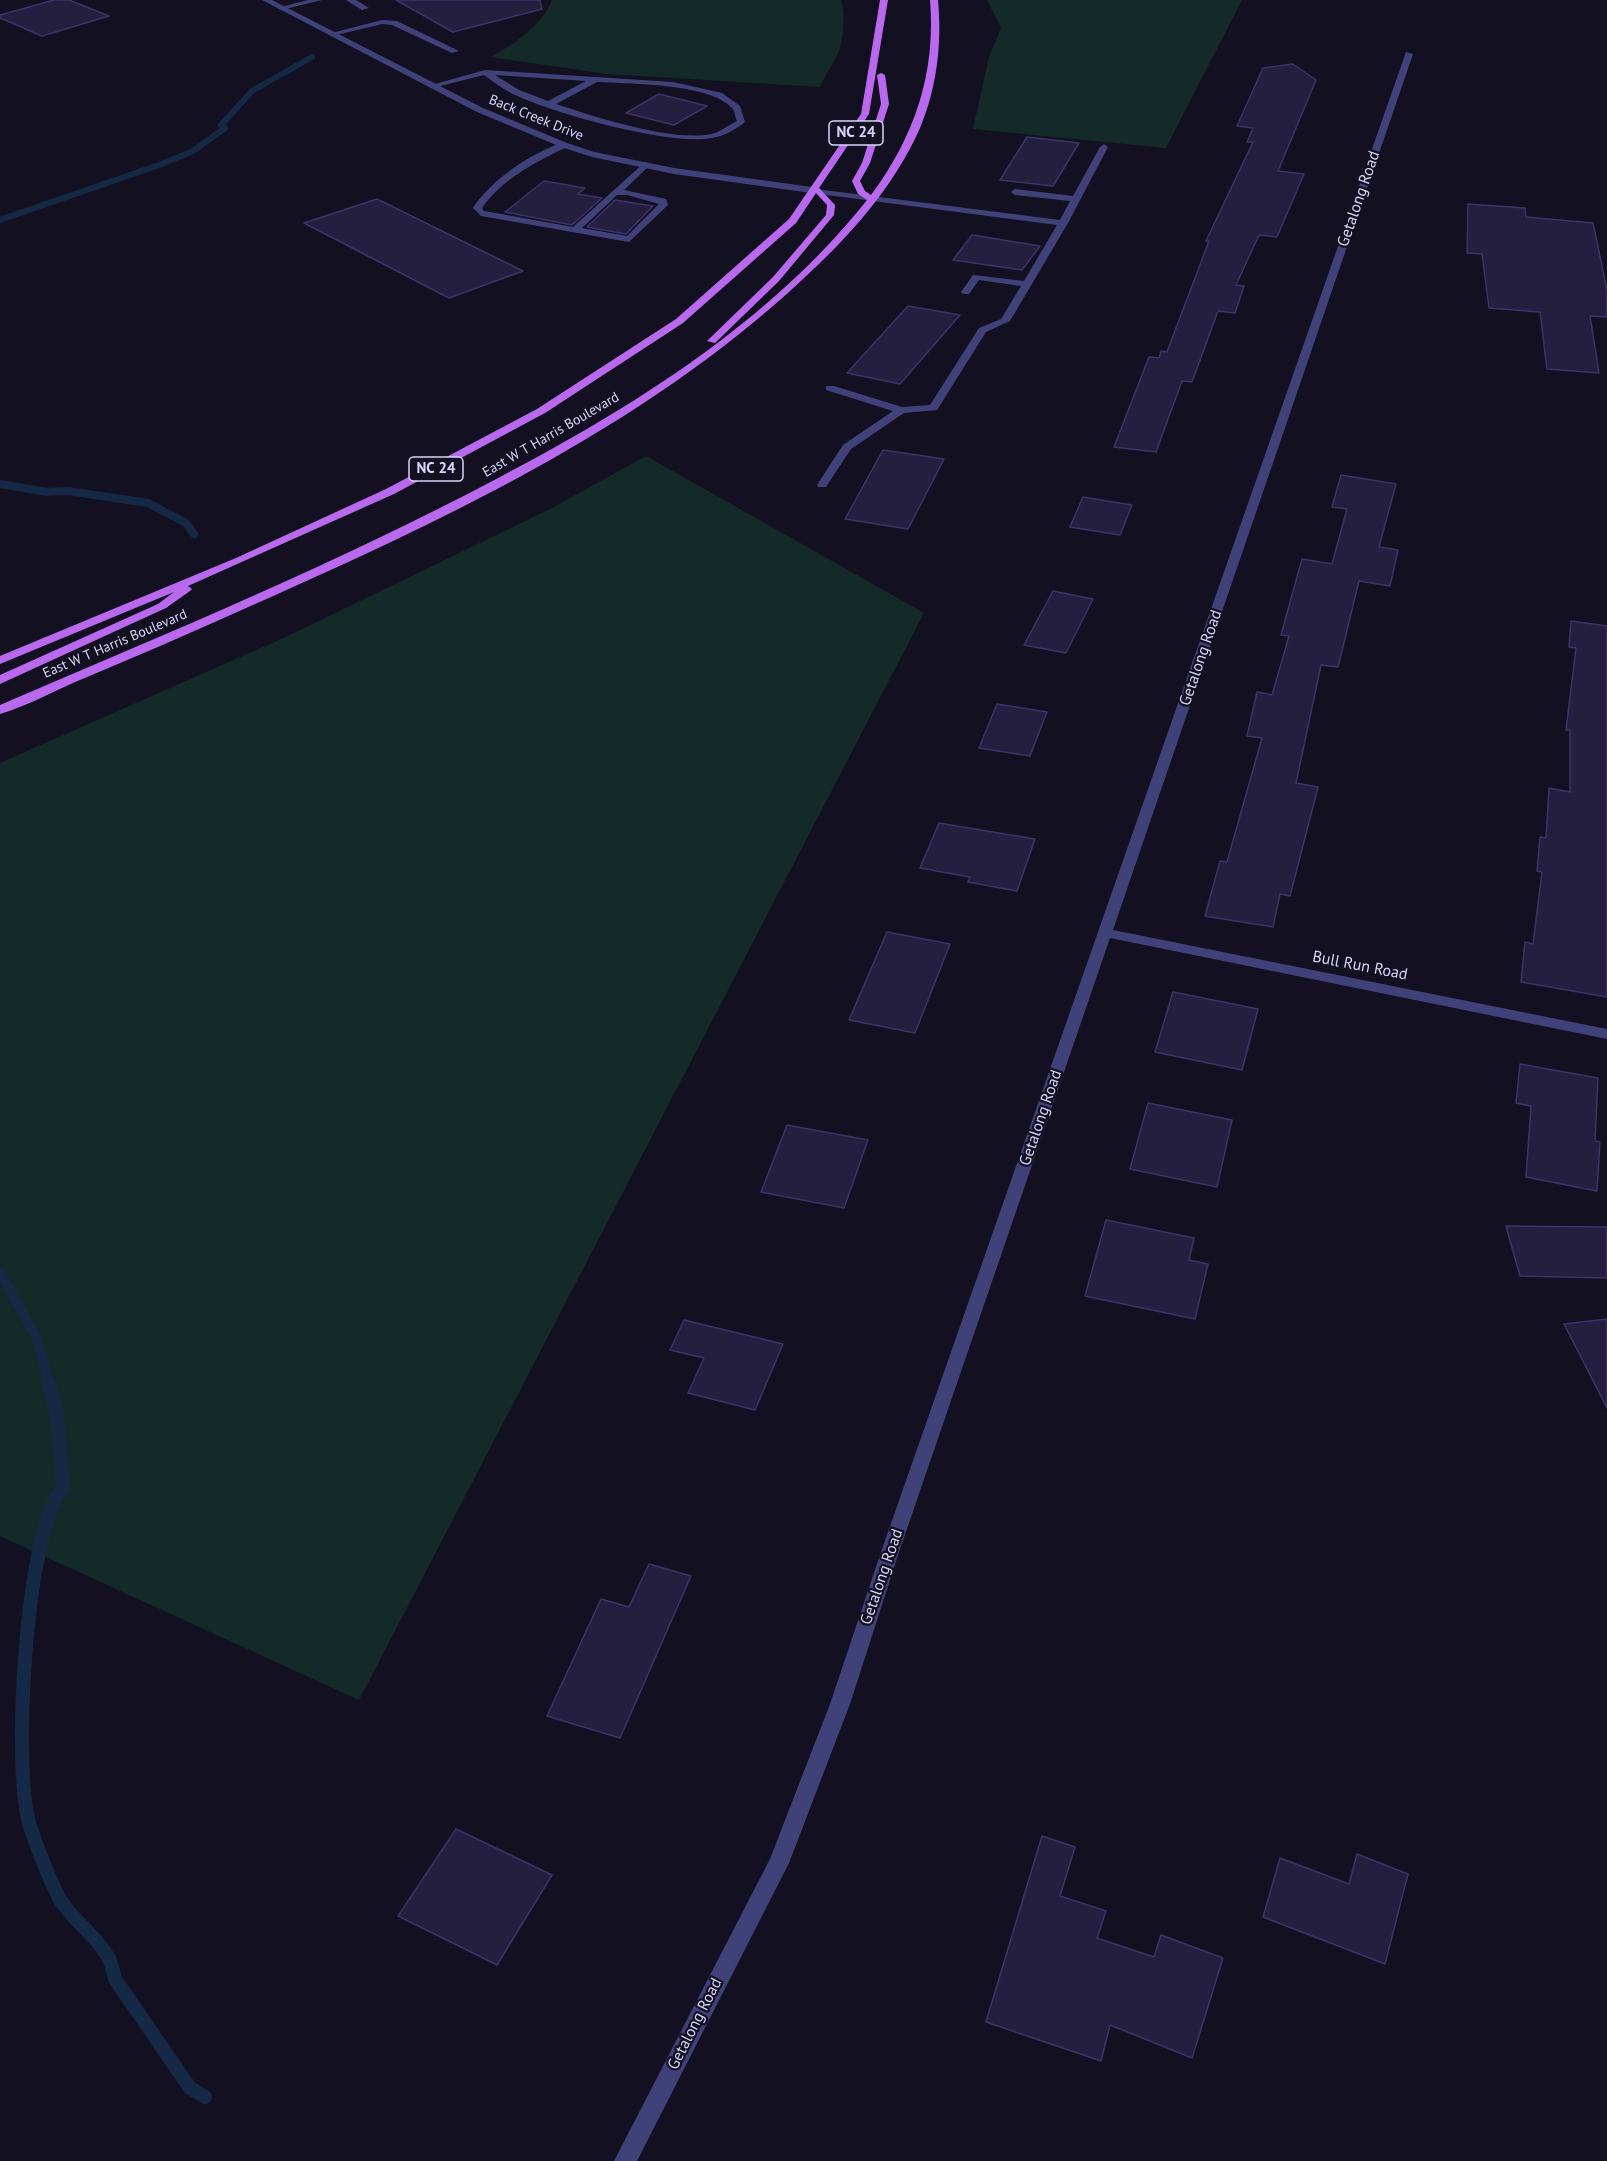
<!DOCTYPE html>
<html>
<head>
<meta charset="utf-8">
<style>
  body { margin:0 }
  canvas { display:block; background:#131021 }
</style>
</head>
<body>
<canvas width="1607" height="2161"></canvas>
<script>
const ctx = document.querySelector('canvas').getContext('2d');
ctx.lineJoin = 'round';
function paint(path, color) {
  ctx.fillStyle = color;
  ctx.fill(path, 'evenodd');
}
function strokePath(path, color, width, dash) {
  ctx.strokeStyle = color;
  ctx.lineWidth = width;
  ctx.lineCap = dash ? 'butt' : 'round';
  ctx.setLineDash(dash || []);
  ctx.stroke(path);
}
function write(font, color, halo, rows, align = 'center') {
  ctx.font = font + ' "PT Sans",sans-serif';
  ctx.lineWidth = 4.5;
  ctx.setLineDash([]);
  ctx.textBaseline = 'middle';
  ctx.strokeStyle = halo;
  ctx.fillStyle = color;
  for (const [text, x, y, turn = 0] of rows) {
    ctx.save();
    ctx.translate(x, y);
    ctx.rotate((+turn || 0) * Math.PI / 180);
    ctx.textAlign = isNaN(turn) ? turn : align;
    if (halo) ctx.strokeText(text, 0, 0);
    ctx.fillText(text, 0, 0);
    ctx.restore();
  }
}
const green = new Path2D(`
  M 552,0 L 841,0 C 845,14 844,34 840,48 C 836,62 825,73 820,87 L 607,74 L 491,57 C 515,43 541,27 552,0 Z
  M 987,0 L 1242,0 L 1166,148 L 973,129 L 989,57 L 1001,28 Z
  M 646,456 L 924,613 L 359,1700 L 0,1536 L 0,763 L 288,636 L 552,508 Z`);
const streamFar3 = new Path2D(`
  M 0,220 L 159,165 L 193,151 L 225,128 L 221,125 L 252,91 L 312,57`);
const streamFar2 = new Path2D(`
  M 0,484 L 47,492 L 68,491 L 148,503 L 186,523 L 194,534`);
const streamFar1 = new Path2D(`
  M 0,1272 L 37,1339 L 49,1382`);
const stream = new Path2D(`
  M 48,1381 L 57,1413 L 63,1489 C 25,1527 12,1773 30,1826 C 38,1850 48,1876 59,1898 C 72,1920 96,1935 108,1957 C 112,1963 113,1972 115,1979 L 190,2088 L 205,2097`);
const building = new Path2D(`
  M 54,0 L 69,0 L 109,16 L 42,36 L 0,18 L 0,15 Z
  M 396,0 L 540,0 L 542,9 L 453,32 Z
  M 1293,64 L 1316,80 L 1278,171 L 1304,174 L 1277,237 L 1259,235 L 1236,285 L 1244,286 L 1235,313 L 1218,311 L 1192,382 L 1182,381 L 1156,452 L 1114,447 L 1149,357 L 1159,358 L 1161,351 L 1167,352 L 1209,241 L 1206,241 L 1253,142 L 1247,142 L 1253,128 L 1237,126 L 1263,68 Z
  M 659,94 L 707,106 L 674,125 L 626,113 Z
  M 1027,137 L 1079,143 L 1053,186 L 1000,180 Z
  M 544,181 L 585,188 L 578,194 L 602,198 L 572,225 L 505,212 Z
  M 377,199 L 523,271 L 449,298 L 304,223 Z
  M 615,200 L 653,206 L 626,234 L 587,227 Z
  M 1468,204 L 1525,208 L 1526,217 L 1593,223 L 1607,290 L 1607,317 L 1590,316 L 1599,373 L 1547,369 L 1540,312 L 1489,308 L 1482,254 L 1467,253 Z
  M 972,235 L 1040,246 L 1022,270 L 953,260 Z
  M 908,306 L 960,315 L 900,384 L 847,373 Z
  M 883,450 L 944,459 L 908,529 L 845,519 Z
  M 1341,475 L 1396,484 L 1379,547 L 1398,550 L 1390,586 L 1359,581 L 1338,667 L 1321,665 L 1296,783 L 1318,787 L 1290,896 L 1280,894 L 1273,927 L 1205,916 L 1220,861 L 1227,862 L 1262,738 L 1247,736 L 1257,692 L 1272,695 L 1289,636 L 1281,635 L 1302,559 L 1332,564 L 1347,509 L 1332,507 Z
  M 1083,497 L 1132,505 L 1120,535 L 1070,527 Z
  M 1053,591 L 1093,599 L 1066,653 L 1024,645 Z
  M 1571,621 L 1607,626 L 1607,997 L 1521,982 L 1525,942 L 1533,944 L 1542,872 L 1537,871 L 1540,837 L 1546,838 L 1549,788 L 1570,792 L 1570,730 L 1566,730 L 1576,648 L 1569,647 Z
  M 997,704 L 1047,712 L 1030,756 L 979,748 Z
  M 939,823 L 1035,839 L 1017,891 L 968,882 L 970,877 L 920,868 Z
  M 887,932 L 950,944 L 915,1033 L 849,1020 Z
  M 1173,992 L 1258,1009 L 1242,1070 L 1155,1052 Z
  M 1520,1064 L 1598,1078 L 1595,1141 L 1600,1142 L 1597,1191 L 1526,1177 L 1531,1106 L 1516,1103 Z
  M 1148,1103 L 1232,1120 L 1217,1187 L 1130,1169 Z
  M 787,1125 L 868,1140 L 844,1208 L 761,1192 Z
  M 1106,1220 L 1194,1238 L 1189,1260 L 1208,1264 L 1195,1319 L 1085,1296 Z
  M 1506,1226 L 1607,1227 L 1607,1278 L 1520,1276 Z
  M 1607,1319 L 1607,1408 L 1564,1324 Z
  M 684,1320 L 783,1344 L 755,1410 L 688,1393 L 704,1358 L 670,1350 Z
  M 649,1564 L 691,1576 L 620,1738 L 547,1716 L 601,1599 L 629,1607 Z
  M 456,1829 L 552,1875 L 497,1965 L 398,1916 Z
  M 1042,1836 L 1075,1847 L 1060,1896 L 1106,1911 L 1097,1938 L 1154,1957 L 1161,1935 L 1223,1958 L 1192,2058 L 1110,2025 L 1101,2061 L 986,2022 Z
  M 1357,1854 L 1408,1874 L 1385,1964 L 1263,1917 L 1280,1858 L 1349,1884 Z`);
const service = new Path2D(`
  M 308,0 L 322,0 L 281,10 L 277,8 Z
  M 346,0 L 356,0 L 369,8 L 362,10 Z
  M 382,20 L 397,21 L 459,51 L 452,53 L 392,25 L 382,24 L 332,36 L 328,34 Z
  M 485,70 L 673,82 L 722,93 L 740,106 L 745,122 C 737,129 724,136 712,138 C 669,146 551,113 511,93 C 501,88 493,81 484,75 L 432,88 L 428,86 ZM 495,75 L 586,81 L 548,101 L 519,90 ZM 597,82 C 630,84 709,83 732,108 C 735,111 735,117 737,121 C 729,125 720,132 711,134 C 672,142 595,117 556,104 Z
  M 564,142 L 568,145 L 567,147 C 537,161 501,180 482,208 L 484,211 L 573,227 L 645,162 L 648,163 L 648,167 L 624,190 L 666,199 L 668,205 L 629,242 L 481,216 L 473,208 C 492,179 531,153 564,142 ZM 617,195 L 627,195 L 659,204 L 627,236 L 582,228 Z
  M 1104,144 L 1108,147 L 1068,223 L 1010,321 L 986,332 L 937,410 L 904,413 L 851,449 L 826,487 L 818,487 L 817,485 L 843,445 L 893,411 L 826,390 L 826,386 L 834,386 L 902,407 L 930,405 L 979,328 L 1001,319 L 1021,286 L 979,280 L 969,294 L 963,294 L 961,292 L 973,275 L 1024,281 L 1057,225 L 819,194 L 815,191 L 816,189 L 1060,220 L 1070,201 L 1015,195 L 1011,192 L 1015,189 L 1073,196 L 1100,147 Z`);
const minor = new Path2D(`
  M 262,0 L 272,0 L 483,108 L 567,143 L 594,152 L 674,168 L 819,188 L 823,191 L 819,194 L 674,174 L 592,157 L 561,147 L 477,112 Z
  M 1406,52 L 1413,54 L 1113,930 L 1607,1029 L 1607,1039 L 1110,938 L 899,1552 L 850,1704 L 789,1863 L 637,2161 L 614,2161 L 770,1859 L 830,1704 L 881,1552 Z`);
const primary = new Path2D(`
  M 880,0 L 888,0 L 869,114 L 819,188 L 835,205 L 834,215 L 779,281 L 715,343 L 707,341 L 773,277 L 826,215 L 827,205 L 816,193 L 796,223 L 683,323 L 545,413 L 394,494 L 188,586 L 192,589 L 190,591 L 166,608 L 0,684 L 0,675 L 158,604 L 174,592 L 0,664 L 0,656 L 236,558 L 386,489 L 537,409 L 676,319 L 789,219 L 861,114 Z
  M 930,0 L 938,0 C 942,44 937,87 920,128 C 894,187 849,237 802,280 C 641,430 434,525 235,613 C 184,636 132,658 80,680 C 54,691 27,706 0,714 L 0,705 C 168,633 338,563 500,477 C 635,406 771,321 867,200 L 858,194 L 852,181 L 862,163 L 881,104 L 877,75 L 881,73 L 885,75 L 889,104 L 870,163 L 860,181 L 865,191 L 871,195 C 915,136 936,73 930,0 Z`);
const farStreetnames = [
  ["Back Creek Drive",536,118,22],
  ["East W T Harris Boulevard",551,435,-30],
  ["East W T Harris Boulevard",115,644,-23]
];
const shields = [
  [856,133,54],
  [436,469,54]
];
const shieldNames = [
  ["NC 24",856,133],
  ["NC 24",436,469]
];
const streetNames = [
  ["Getalong Road",1359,199,-71],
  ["Getalong Road",1201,658,-71],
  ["Bull Run Road",1360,966,11],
  ["Getalong Road",1041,1118,-71],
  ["Getalong Road",882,1577,-71],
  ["Getalong Road",695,2024,-63]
];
paint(green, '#142a28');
strokePath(streamFar3, '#152945', 6);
strokePath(streamFar2, '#152945', 8);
strokePath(streamFar1, '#152945', 10);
strokePath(stream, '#152945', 14);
paint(building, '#241e3f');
strokePath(building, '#3c3369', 1.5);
paint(service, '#41417a');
paint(minor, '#41417a');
paint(primary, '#b869ed');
write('14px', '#d8d5fa', '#131021', farStreetnames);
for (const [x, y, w] of shields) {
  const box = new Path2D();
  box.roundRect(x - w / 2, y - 12, w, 24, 4.5);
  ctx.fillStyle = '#131021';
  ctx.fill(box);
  strokePath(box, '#d8d5fa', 1.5);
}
write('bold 15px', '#d8d5fa', null, shieldNames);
write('16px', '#d8d5fa', '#131021', streetNames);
</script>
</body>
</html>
